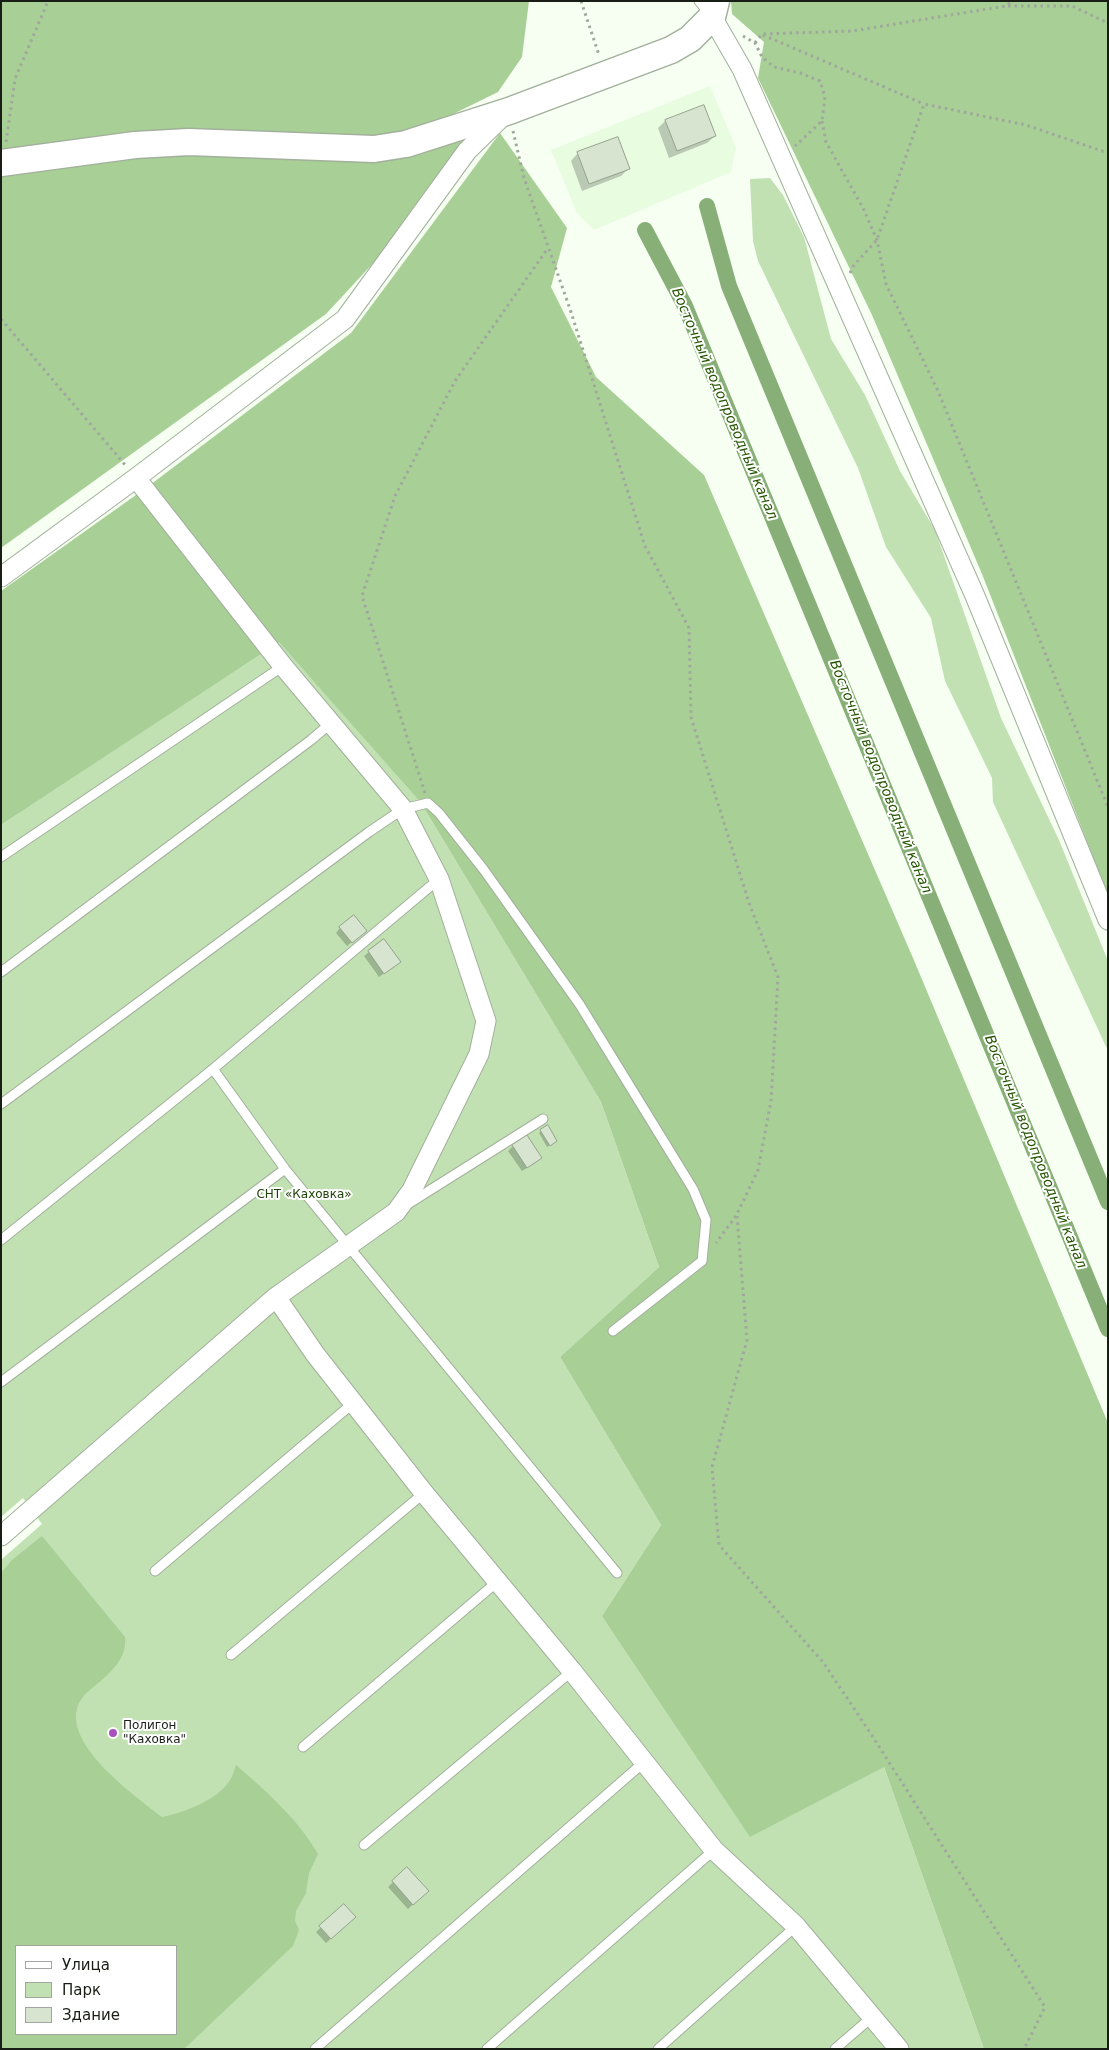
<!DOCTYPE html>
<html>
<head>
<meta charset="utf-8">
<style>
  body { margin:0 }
  #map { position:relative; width:1109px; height:2050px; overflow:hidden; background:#f6fff2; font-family:"DejaVu Sans",sans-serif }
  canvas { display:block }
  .frame { position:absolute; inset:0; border:2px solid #181d15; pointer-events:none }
  .legend { position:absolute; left:15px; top:1945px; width:162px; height:90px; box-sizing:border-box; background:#fff; border:1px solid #a3a5a1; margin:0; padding:6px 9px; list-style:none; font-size:15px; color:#181d15 }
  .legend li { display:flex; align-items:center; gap:10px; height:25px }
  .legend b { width:25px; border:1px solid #a3a5a1 }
</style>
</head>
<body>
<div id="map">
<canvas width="1109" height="2050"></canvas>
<div class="frame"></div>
<ul class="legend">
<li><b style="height:6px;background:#fff"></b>Улица</li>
<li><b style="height:14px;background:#c1e1b3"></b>Парк</li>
<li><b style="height:14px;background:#d7e5d0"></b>Здание</li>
</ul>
</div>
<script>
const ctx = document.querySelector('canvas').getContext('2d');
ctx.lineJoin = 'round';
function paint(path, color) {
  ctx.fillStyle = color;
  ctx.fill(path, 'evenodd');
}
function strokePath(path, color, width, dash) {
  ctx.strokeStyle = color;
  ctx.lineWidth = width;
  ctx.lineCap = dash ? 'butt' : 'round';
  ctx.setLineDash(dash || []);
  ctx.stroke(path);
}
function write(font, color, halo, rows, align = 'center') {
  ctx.font = font + ' "DejaVu Sans",sans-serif';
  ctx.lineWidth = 4;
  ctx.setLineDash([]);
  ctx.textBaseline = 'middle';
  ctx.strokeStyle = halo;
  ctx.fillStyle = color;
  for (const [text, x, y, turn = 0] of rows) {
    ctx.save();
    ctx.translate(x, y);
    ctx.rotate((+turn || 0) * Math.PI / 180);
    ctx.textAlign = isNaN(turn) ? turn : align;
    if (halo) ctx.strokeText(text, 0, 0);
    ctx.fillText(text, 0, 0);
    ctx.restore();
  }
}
const built = new Path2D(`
  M 710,86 L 736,148 L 731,172 L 594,230 L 577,213 L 551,150 Z`);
const green = new Path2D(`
  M 770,178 L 783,195 L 804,237 L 831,339 L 865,395 L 900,471 L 935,530 L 1001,718 L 1059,840 L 1108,961 L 1108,1051 L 993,802 L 992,778 L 945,681 L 931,618 L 886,547 L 858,468 L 758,261 L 753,241 L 750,179 Z
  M 279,641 L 421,803 L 601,1102 L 659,1267 L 560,1357 L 661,1525 L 602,1616 L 884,1767 L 984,2049 L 1,2049 L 1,1560 L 42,1524 L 23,1498 L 1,1517 L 1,825 ZM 16,1946 L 176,1946 L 176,2034 L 16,2034 Z`);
const forest = new Path2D(`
  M 1,1 L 529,1 L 522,57 L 498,92 L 429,126 L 466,137 L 388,247 L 326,314 L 1,548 Z
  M 731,1 L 1108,1 L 1108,895 L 982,574 L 872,315 L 758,78 L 764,42 L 732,14 Z
  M 500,133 L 567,228 L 551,287 L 596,377 L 704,475 L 913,958 L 1108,1423 L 1108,2049 L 984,2049 L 884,1767 L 750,1837 L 602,1616 L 661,1525 L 560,1357 L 659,1267 L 601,1102 L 421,803 L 279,642 L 1,825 L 1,591 L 150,485 L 351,333 Z
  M 42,1536 L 125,1637 C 127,1655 116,1667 103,1679 C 95,1686 84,1693 79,1703 C 60,1743 135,1796 162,1817 C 183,1813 218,1800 230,1780 C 233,1775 234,1770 236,1765 C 266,1791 298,1819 318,1854 L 309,1873 L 306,1893 L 296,1911 L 295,1921 L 299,1930 L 293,1946 L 184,2049 L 1,2049 L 1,1573 L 12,1560 ZM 16,1946 L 176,1946 L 176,2034 L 16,2034 Z`);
const shadow = new Path2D(`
  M 665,121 L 715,136 L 707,143 L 669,158 L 658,128 Z
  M 578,153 L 628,169 L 621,176 L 582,191 L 571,161 Z
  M 340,928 L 360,935 L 347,946 L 336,933 Z
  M 383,941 L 394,966 L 379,977 L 364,956 Z
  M 541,1131 L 554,1143 L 547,1147 L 539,1133 Z
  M 513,1146 L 536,1162 L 522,1171 L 508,1151 Z
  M 407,1869 L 427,1891 L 408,1909 L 388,1887 Z
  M 344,1906 L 350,1922 L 326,1943 L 316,1932 Z`);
const canal = new Path2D(`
  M 707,206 L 729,286 L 1108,1202
  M 645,230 L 685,306 L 1108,1329`);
const building = new Path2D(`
  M 704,105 L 716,136 L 677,151 L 665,120 Z
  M 618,137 L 630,169 L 589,184 L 577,152 Z
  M 354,915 L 367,931 L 352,943 L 339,927 Z
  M 384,939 L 401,962 L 384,974 L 368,951 Z
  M 548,1125 L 557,1141 L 550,1146 L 540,1130 Z
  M 527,1135 L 542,1158 L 527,1168 L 512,1145 Z
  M 407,1867 L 429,1891 L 413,1905 L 392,1881 Z
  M 344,1904 L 356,1917 L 331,1939 L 319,1926 Z`);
const path = new Path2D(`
  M 581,1 L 599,55
  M 1008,6 L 1072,6 L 1108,23
  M 763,35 L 924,104
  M 743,36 L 755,43 L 762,57 L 774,67 L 800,73 L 820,81 L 825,97 L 822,121 L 795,146
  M 755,43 L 762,34 L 852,31 L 1006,6 L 1013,1
  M 822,121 L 826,142 L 863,208 L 877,240 L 886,284 L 938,391 L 1108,807
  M 513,131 L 524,178 L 570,309 L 645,546 L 689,628 L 691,717 L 749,903 L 778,977 L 771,1101 L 758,1170 L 736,1216 L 716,1243
  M 6,142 L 15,79 L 48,1
  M 850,273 L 854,265 L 877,240 L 924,104 L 1026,125 L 1108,153
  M 1,319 L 126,466
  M 425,793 L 362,596 L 395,496 L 455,381 L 548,248
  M 737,1216 L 747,1340 L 712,1467 L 719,1545 L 823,1662 L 871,1734 L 1045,2007 L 1024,2049`);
const lane = new Path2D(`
  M 699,1 L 709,13
  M 1,857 L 283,666
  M 1,972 L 311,740 L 331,723
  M 213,1069 L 285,1169 L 617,1573
  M 1,1104 L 369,832 L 403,809 L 428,803 L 439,813 L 484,870 L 580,1005 L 693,1189 L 706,1220 L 702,1261 L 613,1331
  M 408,1204 L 543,1119
  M 1,1240 L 213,1069 L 439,879
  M 1,1382 L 285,1169
  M 155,1571 L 352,1404
  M 231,1655 L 424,1493
  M 303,1747 L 497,1582
  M 364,1845 L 572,1671
  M 315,2049 L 643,1763
  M 487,2049 L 714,1850
  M 658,2049 L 796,1926
  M 835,2049 L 872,2017`);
const street = new Path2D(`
  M 712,17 L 742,69 L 975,596 L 1108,920
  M 1,577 L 136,478 L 345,319 L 467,151 L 504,115
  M 276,1297 L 315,1354 L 424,1493 L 572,1671 L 714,1850 L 796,1926 L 899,2049
  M 1,1536 L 276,1297 L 396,1212 L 412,1190 L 479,1054 L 486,1021 L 439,879 L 403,809 L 283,666 L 136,478`);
const secondary = new Path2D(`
  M 1,163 L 135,145 L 189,142 L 374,149 L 406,144 L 509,111 L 671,50 L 690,39 L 712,17 L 716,1`);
const markers = [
  [113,1733,5,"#a751bf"]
];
const parkNames = [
  ["СНТ «Каховка»",304,1195]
];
const poiNames = [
  ["Полигон",123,1726],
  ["\"Каховка\"",123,1740]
];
const waterNames = [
  ["Восточный водопроводный канал",724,404,67],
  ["Восточный водопроводный канал",880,777,68],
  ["Восточный водопроводный канал",1035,1152,68]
];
paint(built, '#e8fce0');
paint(green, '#c1e1b3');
paint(forest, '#a8cf96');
paint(shadow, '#0003');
strokePath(canal, '#88af77', 16);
paint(building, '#d7e5d0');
strokePath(building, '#95a38f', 1);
strokePath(lane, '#a2b09c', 11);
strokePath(street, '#a2b09c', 21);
strokePath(secondary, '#a2b09c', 29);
strokePath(path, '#a0a79c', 3, [2.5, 4]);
strokePath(lane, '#fff', 9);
strokePath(street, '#fff', 19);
strokePath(secondary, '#fff', 26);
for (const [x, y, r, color] of markers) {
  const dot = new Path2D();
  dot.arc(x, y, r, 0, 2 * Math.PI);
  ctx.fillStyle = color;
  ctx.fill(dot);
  strokePath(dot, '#fff', 2);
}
write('12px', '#1e4206', '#fff', parkNames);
write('12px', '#181d15', '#fff', poiNames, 'left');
write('italic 14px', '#265602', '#fff', waterNames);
</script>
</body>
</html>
